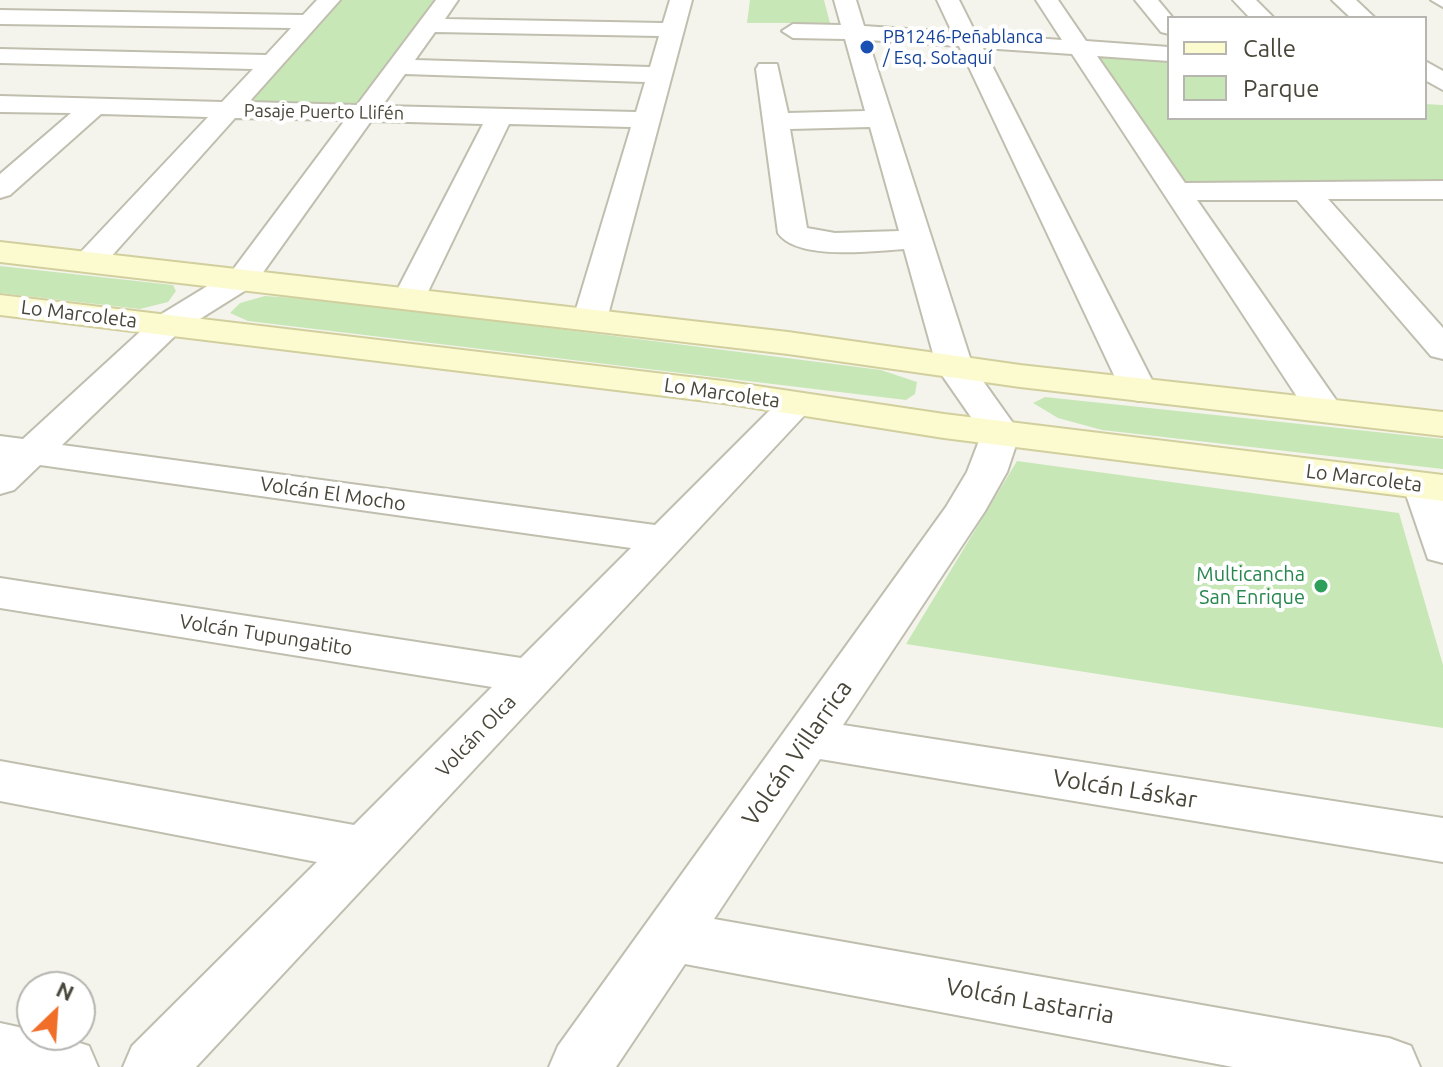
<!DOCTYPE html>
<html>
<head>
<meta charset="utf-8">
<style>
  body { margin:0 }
  #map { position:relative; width:1443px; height:1067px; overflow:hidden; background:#f5f4ec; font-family:Ubuntu,sans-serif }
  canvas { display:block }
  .legend { position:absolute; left:1167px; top:16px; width:260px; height:104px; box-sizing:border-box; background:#fff; border:2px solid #b6b5b0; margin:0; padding:10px 14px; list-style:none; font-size:24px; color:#49463a }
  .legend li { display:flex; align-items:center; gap:16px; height:40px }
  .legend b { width:40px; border:2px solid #b6b5b0 }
  .north { position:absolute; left:16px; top:971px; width:80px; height:80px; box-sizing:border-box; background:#fff; border:2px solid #b6b5b0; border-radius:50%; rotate:25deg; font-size:22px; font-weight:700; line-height:32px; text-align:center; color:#49463a }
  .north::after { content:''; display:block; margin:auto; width:28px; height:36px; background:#f06e28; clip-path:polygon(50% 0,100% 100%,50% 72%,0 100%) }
</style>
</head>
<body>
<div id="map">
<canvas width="1443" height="1067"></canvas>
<ul class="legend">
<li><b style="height:10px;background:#fcfacf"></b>Calle</li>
<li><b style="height:22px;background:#c8e7b7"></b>Parque</li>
</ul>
<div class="north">N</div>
</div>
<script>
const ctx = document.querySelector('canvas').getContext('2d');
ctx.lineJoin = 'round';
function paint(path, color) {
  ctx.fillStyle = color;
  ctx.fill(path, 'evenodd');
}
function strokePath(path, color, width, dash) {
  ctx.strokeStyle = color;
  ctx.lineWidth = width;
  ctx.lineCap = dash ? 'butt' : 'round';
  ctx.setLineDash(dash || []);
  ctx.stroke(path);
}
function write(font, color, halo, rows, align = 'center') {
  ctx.font = font + ' Ubuntu,sans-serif';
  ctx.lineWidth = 8;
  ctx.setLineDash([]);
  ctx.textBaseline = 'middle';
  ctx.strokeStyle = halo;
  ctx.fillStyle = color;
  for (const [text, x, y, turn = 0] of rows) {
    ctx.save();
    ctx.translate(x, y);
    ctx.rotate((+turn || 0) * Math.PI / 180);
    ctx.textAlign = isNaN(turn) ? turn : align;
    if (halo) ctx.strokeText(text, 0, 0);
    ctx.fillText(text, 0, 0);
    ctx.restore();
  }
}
const green = new Path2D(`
  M 336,0 L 436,0 L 358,108 L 242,105 Z
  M 750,0 L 824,0 L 830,23 L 747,23 Z
  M 1095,55 L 1169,61 L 1169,118 L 1425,118 L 1425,104 L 1443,105 L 1443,185 L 1188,186 Z
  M 0,266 L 173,285 L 176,291 L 168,302 L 140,309 L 0,293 Z
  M 265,296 L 339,301 L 881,370 L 917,382 L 915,394 L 906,400 L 248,321 L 230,313 L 240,303 Z
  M 1045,397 L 1443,439 L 1443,469 L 1102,430 L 1058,418 L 1033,403 Z
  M 1017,461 L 1399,513 L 1443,665 L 1443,728 L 906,644 Z`);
const street = new Path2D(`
  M 317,0 L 340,0 L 249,102 L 357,105 L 436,0 L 458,0 L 445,19 L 663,23 L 670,0 L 692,0 L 607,319 L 602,326 L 590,329 L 578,326 L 573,319 L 631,127 L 509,124 L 425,298 L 421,305 L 409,308 L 397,305 L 393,298 L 483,124 L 371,121 L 254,285 L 179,332 L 62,445 L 655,525 L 784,396 L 797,393 L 810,396 L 815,404 L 196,1067 L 123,1067 L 132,1046 L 317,862 L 0,801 L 0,761 L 354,825 L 492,687 L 0,608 L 0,578 L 521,658 L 631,548 L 40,465 L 14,490 L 0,494 L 0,436 L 23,439 L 155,318 L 232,271 L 345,120 L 235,118 L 100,269 L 78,269 L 73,262 L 78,255 L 208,117 L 101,114 L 10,195 L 0,198 L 0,174 L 71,113 L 0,112 L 0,96 L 222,102 L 253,69 L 0,63 L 0,49 L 266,55 L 291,28 L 0,24 L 0,10 L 303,15 ZM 435,32 L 659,36 L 650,67 L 415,60 ZM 405,74 L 645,82 L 636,112 L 382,106 Z
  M 834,0 L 856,0 L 864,26 L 952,32 L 937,0 L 959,0 L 976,34 L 1062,40 L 1036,0 L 1058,0 L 1086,41 L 1169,47 L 1169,61 L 1097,56 L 1185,183 L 1443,181 L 1443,199 L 1328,199 L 1443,328 L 1443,359 L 1431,356 L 1297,200 L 1197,200 L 1343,410 L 1337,418 L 1324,421 L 1311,418 L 1072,54 L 983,48 L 1157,390 L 1152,398 L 1139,401 L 1126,398 L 1121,390 L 959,46 L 868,40 L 973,367 L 1020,433 L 1007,472 L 985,511 L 843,725 L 1443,818 L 1443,862 L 820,759 L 714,919 L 1389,1038 L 1411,1046 L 1420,1067 L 1233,1067 L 685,964 L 616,1067 L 549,1067 L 558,1046 L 946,507 L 967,472 L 982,433 L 937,368 L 904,249 C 873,251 797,261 778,233 L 756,69 L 759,64 L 777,64 L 788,113 L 865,111 L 845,39 L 793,38 L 782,31 L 793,24 L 841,25 ZM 870,127 L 899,231 L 835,233 L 807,228 L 790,129 Z
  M 1135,0 L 1158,0 L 1173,18 L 1169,18 L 1169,34 L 1161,32 Z
  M 1233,0 L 1256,0 L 1274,18 L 1250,18 Z
  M 1332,0 L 1356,0 L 1375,18 L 1351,18 Z
  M 1431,0 L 1443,0 L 1443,7 Z
  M 1425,61 L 1443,71 L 1443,90 L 1425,80 Z
  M 1423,474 L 1437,477 L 1443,486 L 1443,563 L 1428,559 L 1403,486 L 1409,477 Z
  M 0,1023 L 32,1030 L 32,1035 L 55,1035 L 89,1046 L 98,1067 L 0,1067 Z`);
const secondary = new Path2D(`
  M 0,242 L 788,332 L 1020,365 L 1443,412 L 1443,436 L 1020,387 L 788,354 L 0,262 Z
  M 0,295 L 723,381 L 944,414 L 1443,475 L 1443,501 L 944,438 L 723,403 L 0,315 Z`);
const markers = [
  [867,47,8,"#1a4fb4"],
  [1321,586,8,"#2e9e5b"]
];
const farTransitnames = [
  ["PB1246-Peñablanca",883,37],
  ["/ Esq. Sotaquí",883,58]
];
const farStreetnames = [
  ["Pasaje Puerto Llifén",324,112,1]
];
const streetNames = [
  ["Lo Marcoleta",79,314,7],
  ["Lo Marcoleta",722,393,8],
  ["Lo Marcoleta",1364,478,7],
  ["Volcán El Mocho",333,494,8],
  ["Volcán Tupungatito",266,635,9],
  ["Volcán Olca",476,736,-46]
];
const leisureNames = [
  ["Multicancha",1305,574],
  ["San Enrique",1305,597]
];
const nearStreetnames = [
  ["Volcán Villarrica",797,753,-55],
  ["Volcán Láskar",1125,789,9],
  ["Volcán Lastarria",1030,1001,10]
];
paint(green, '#c8e7b7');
strokePath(street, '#c0beae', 4);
strokePath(secondary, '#d2cf9e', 4);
paint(street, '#fff');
paint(secondary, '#fcfacf');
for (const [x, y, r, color] of markers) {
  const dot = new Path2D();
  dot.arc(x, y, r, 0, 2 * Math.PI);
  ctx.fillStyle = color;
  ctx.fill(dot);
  strokePath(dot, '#fff', 3);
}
write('18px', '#164399', '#fff', farTransitnames, 'left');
write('18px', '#49463a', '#fff', farStreetnames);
write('20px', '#49463a', '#fff', streetNames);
write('20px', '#27864d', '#fff', leisureNames, 'right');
write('24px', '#49463a', '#fff', nearStreetnames);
</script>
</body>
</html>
